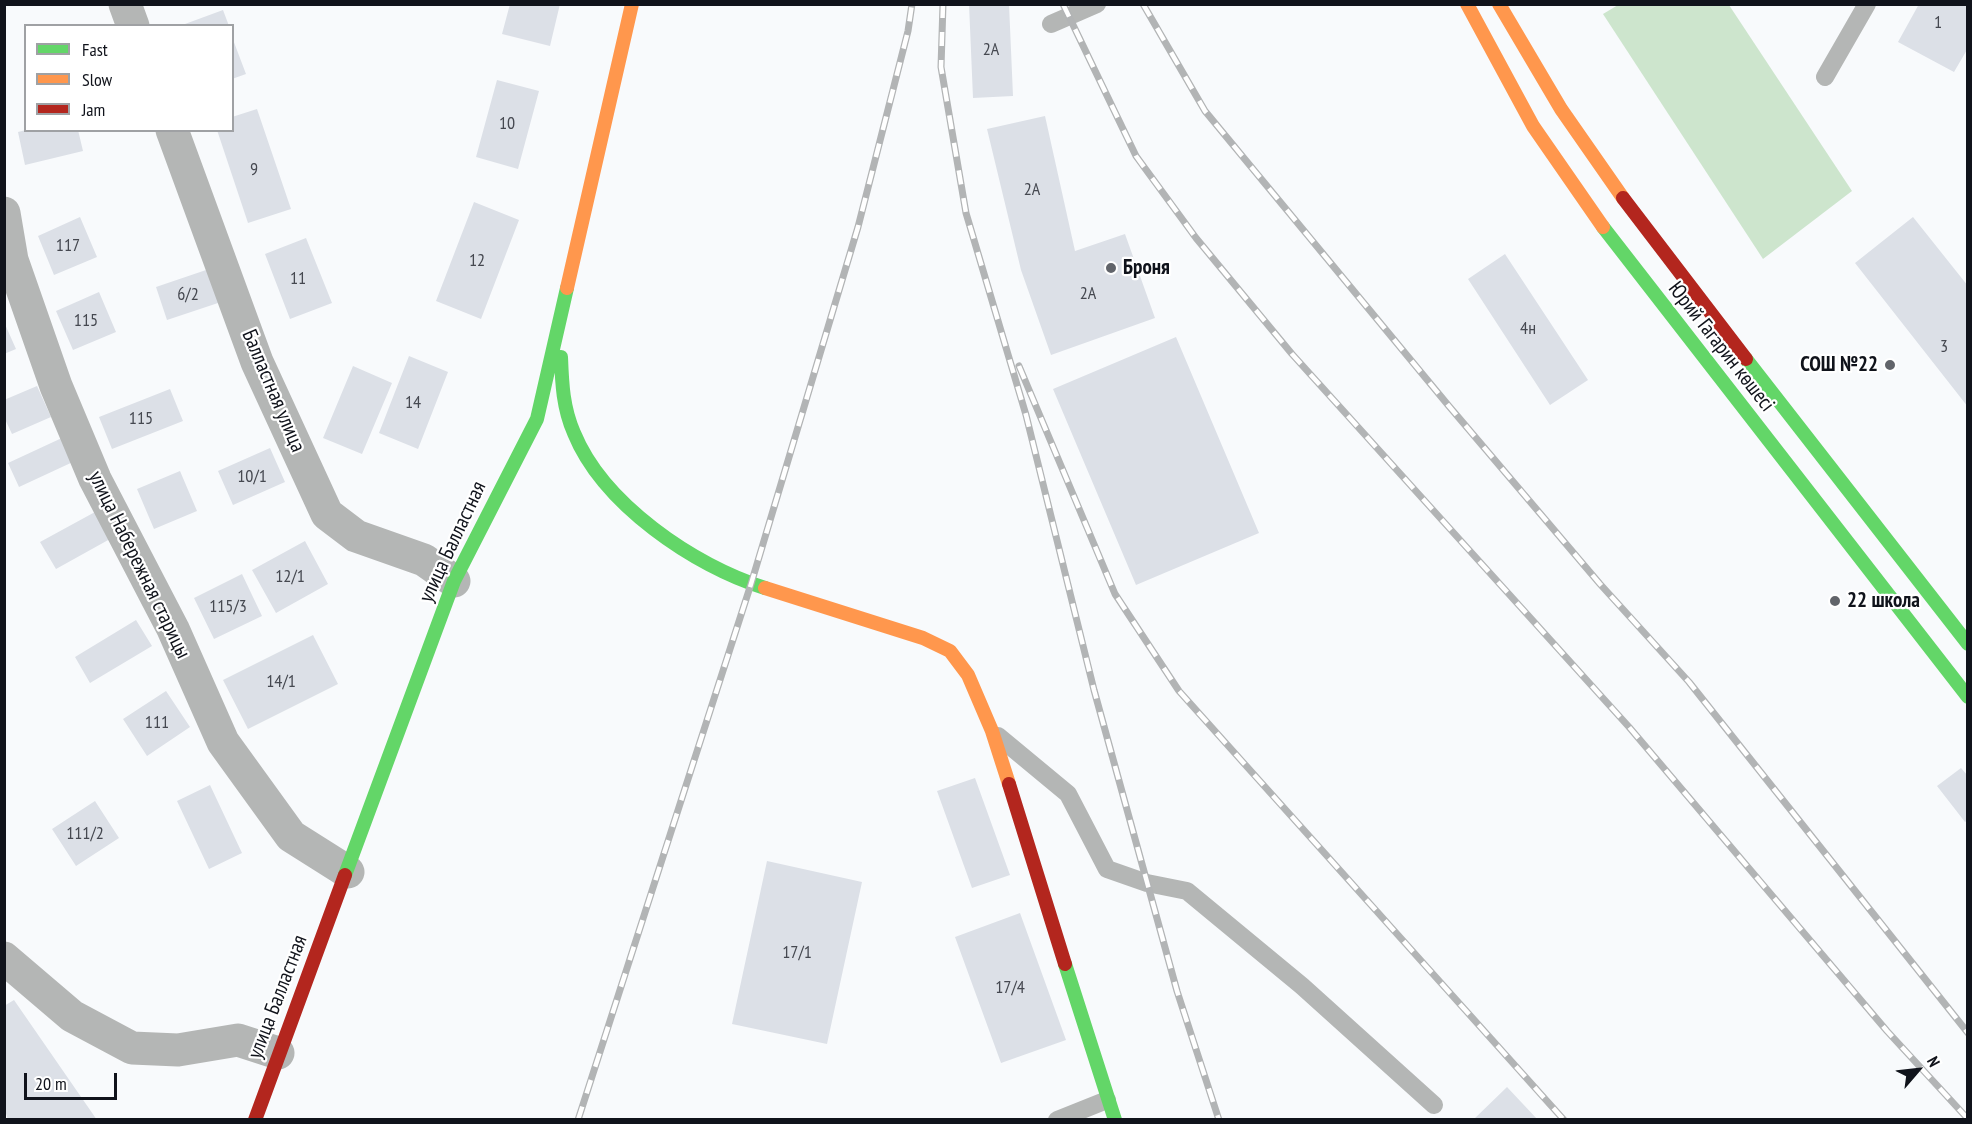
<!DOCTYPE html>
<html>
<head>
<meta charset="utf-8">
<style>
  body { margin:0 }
  #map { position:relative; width:1972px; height:1124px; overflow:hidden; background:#f8fafc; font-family:"PT Sans Narrow",sans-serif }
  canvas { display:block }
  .frame { position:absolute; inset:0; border:6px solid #10131b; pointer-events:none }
  .legend { position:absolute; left:24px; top:24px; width:210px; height:108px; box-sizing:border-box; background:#fff; border:2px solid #9fa1a4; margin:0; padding:8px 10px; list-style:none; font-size:18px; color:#10131b }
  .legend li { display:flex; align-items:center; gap:12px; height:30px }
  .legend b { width:30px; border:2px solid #9fa1a4 }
  .north { position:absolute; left:1888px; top:1040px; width:60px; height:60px; -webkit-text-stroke:4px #fff; paint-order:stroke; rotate:62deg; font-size:16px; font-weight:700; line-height:24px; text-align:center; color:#10131b }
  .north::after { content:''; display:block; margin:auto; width:21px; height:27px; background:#10131b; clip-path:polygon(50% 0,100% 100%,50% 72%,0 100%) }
  .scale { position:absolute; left:24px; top:1073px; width:93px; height:27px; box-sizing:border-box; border:3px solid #10131b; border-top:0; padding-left:8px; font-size:18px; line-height:21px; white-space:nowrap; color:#10131b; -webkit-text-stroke:4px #fff; paint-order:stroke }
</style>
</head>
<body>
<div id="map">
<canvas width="1972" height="1124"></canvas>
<div class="frame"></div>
<ul class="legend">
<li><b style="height:8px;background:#63d668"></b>Fast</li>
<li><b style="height:8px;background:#ff974d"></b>Slow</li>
<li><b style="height:8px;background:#b3261e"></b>Jam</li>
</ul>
<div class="north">N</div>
<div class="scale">20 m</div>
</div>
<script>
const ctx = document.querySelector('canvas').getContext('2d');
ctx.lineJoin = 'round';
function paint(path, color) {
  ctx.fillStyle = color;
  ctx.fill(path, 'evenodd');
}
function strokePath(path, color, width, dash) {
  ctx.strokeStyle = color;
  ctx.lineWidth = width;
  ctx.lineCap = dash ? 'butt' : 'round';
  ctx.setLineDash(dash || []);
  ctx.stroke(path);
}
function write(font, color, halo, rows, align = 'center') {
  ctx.font = font + ' "PT Sans Narrow",sans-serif';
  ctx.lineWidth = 4.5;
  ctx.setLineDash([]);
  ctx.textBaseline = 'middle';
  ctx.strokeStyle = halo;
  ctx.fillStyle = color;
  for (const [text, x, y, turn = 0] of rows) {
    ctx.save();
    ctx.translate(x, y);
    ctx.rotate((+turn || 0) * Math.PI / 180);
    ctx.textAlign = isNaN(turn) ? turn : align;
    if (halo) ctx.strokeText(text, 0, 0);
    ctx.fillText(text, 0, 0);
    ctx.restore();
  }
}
const green = new Path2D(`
  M 1618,5 L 1729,5 L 1852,191 L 1763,259 L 1603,14 Z`);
const building = new Path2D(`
  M 510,4 L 560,4 L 550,46 L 502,34 Z
  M 969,4 L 1009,4 L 1013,96 L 973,98 Z
  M 1919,4 L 1968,4 L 1968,48 L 1954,72 L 1898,42 Z
  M 223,10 L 229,26 L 186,26 L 185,24 Z
  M 232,37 L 246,74 L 232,79 Z
  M 497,80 L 539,91 L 518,169 L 476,157 Z
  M 257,109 L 291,209 L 248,223 L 217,130 L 232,130 L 232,117 Z
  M 1045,116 L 1075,251 L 1125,234 L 1155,318 L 1051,355 L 1021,270 L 987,129 Z
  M 26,130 L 78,130 L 83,151 L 25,165 L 18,132 Z
  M 474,202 L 519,220 L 481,319 L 436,301 Z
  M 80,217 L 97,257 L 54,275 L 38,236 Z
  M 1913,217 L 1968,286 L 1968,407 L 1855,263 Z
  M 306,238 L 332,303 L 290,319 L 265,254 Z
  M 1505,254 L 1588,380 L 1550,405 L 1468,279 Z
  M 209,269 L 221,302 L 167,320 L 156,287 Z
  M 99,292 L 116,332 L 73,350 L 56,311 Z
  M 4,322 L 16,349 L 4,354 Z
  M 1176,337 L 1259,533 L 1136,585 L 1053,389 Z
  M 409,356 L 448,372 L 418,449 L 379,433 Z
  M 353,366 L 392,383 L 362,454 L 323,438 Z
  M 37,386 L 51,417 L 12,434 L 4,417 L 4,400 Z
  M 170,389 L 183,421 L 112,449 L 99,417 Z
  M 64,437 L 75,461 L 19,487 L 8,463 Z
  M 270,448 L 285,482 L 233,505 L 218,471 Z
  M 180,471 L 197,511 L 154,529 L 137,489 Z
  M 95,512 L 110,539 L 56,569 L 40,542 Z
  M 305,541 L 328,584 L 276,613 L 252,570 Z
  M 242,574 L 262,616 L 214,639 L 194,598 Z
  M 136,620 L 152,646 L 90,683 L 75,657 Z
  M 313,635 L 338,684 L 248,729 L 223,680 Z
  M 166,691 L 190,727 L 147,756 L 123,719 Z
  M 1961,768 L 1968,776 L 1968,820 L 1965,822 L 1937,786 Z
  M 975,778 L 1010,875 L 972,888 L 937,791 Z
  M 210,785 L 242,853 L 209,869 L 177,801 Z
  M 95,801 L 119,838 L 76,866 L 52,829 Z
  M 767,861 L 862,882 L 827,1044 L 732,1024 Z
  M 1020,913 L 1066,1040 L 1001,1063 L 955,937 Z
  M 14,1000 L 97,1120 L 8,1120 L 4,1107 L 4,1006 Z
  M 1507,1087 L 1538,1120 L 1473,1120 Z`);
const lane = new Path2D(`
  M 1051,24 L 1097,4
  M 1825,77 L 1867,4
  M 998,736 L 1068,794 L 1107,869 L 1147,883 L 1187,891 L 1302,986 L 1434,1105
  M 1057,1120 L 1107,1100`);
const street = new Path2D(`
  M 125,4 L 133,26
  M 172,130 L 257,362 L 327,514 L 356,536 L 424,560 L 454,581
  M 4,213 L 12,260 L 56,386 L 95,479 L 173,629 L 223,742 L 291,836 L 348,872
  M 4,958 L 72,1016 L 132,1048 L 178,1050 L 238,1040 L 278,1053`);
const fast = new Path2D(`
  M 1603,227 L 1968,697
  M 561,357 C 562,384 563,408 574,433 C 603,504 694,566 765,588
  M 1746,359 L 1968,644
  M 345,875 L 454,581 L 537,419 L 567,288
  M 1065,964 L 1115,1120`);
const slow = new Path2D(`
  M 1467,4 L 1533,126 L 1603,227
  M 1499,4 L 1561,109 L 1623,198
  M 567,288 L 632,4
  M 765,588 L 923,638 L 950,651 L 968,675 L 992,731 L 1009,784`);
const jam = new Path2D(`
  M 1623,198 L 1746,359
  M 1009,784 L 1065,964
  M 255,1120 L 345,875`);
const rail = new Path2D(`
  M 943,4 L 941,67 L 966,213 L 1026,415 L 1094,690 L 1177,991 L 1219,1120
  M 1063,4 L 1136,156 L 1196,238 L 1292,354 L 1629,727 L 1887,1031 L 1968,1119
  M 1143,4 L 1205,111 L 1448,405 L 1600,584 L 1689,682 L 1968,1033
  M 1019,366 L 1115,594 L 1179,691 L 1564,1120
  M 578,1120 L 751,584 L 858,227 L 908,31 L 912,4`);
const markers = [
  [1111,268,6,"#61646a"],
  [1890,365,6,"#61646a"],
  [1835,601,6,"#61646a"]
];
const numberNames = [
  ["1",1938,23],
  ["2А",991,50],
  ["10",507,124],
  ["9",254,170],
  ["2А",1032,190],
  ["117",68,246],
  ["12",477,261],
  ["11",298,279],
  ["2А",1088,294],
  ["6/2",188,295],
  ["115",86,321],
  ["4н",1528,329],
  ["3",1944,347],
  ["14",413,403],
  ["115",141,419],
  ["10/1",252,477],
  ["12/1",290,577],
  ["115/3",228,607],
  ["14/1",281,682],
  ["111",157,723],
  ["111/2",85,834],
  ["17/1",797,953],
  ["17/4",1010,988]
];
const poiNames = [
  ["Броня",1123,268],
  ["СОШ №22",1878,365,"right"],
  ["22 школа",1847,601]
];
const streetNames = [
  ["Юрий Гагарин көшесі",1721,347,52],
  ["Балластная улица",273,391,67],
  ["улица Балластная",453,542,-65],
  ["улица Набережная старицы",139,565,64],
  ["улица Балластная",278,997,-69]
];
paint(green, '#cde5cd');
paint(building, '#dce0e7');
strokePath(lane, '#b4b6b5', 18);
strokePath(street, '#b4b6b5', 33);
strokePath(fast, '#63d668', 14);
strokePath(slow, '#ff974d', 14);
strokePath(jam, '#b3261e', 14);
strokePath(rail, '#b2b4b5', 7);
strokePath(rail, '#fff', 4.5, [14]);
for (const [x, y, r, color] of markers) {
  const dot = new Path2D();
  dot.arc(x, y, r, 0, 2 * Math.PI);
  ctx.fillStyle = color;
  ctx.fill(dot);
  strokePath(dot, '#fff', 2);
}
write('18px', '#454850', null, numberNames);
write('bold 21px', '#10131b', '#fff', poiNames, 'left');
write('21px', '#10131b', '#fff', streetNames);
</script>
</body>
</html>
